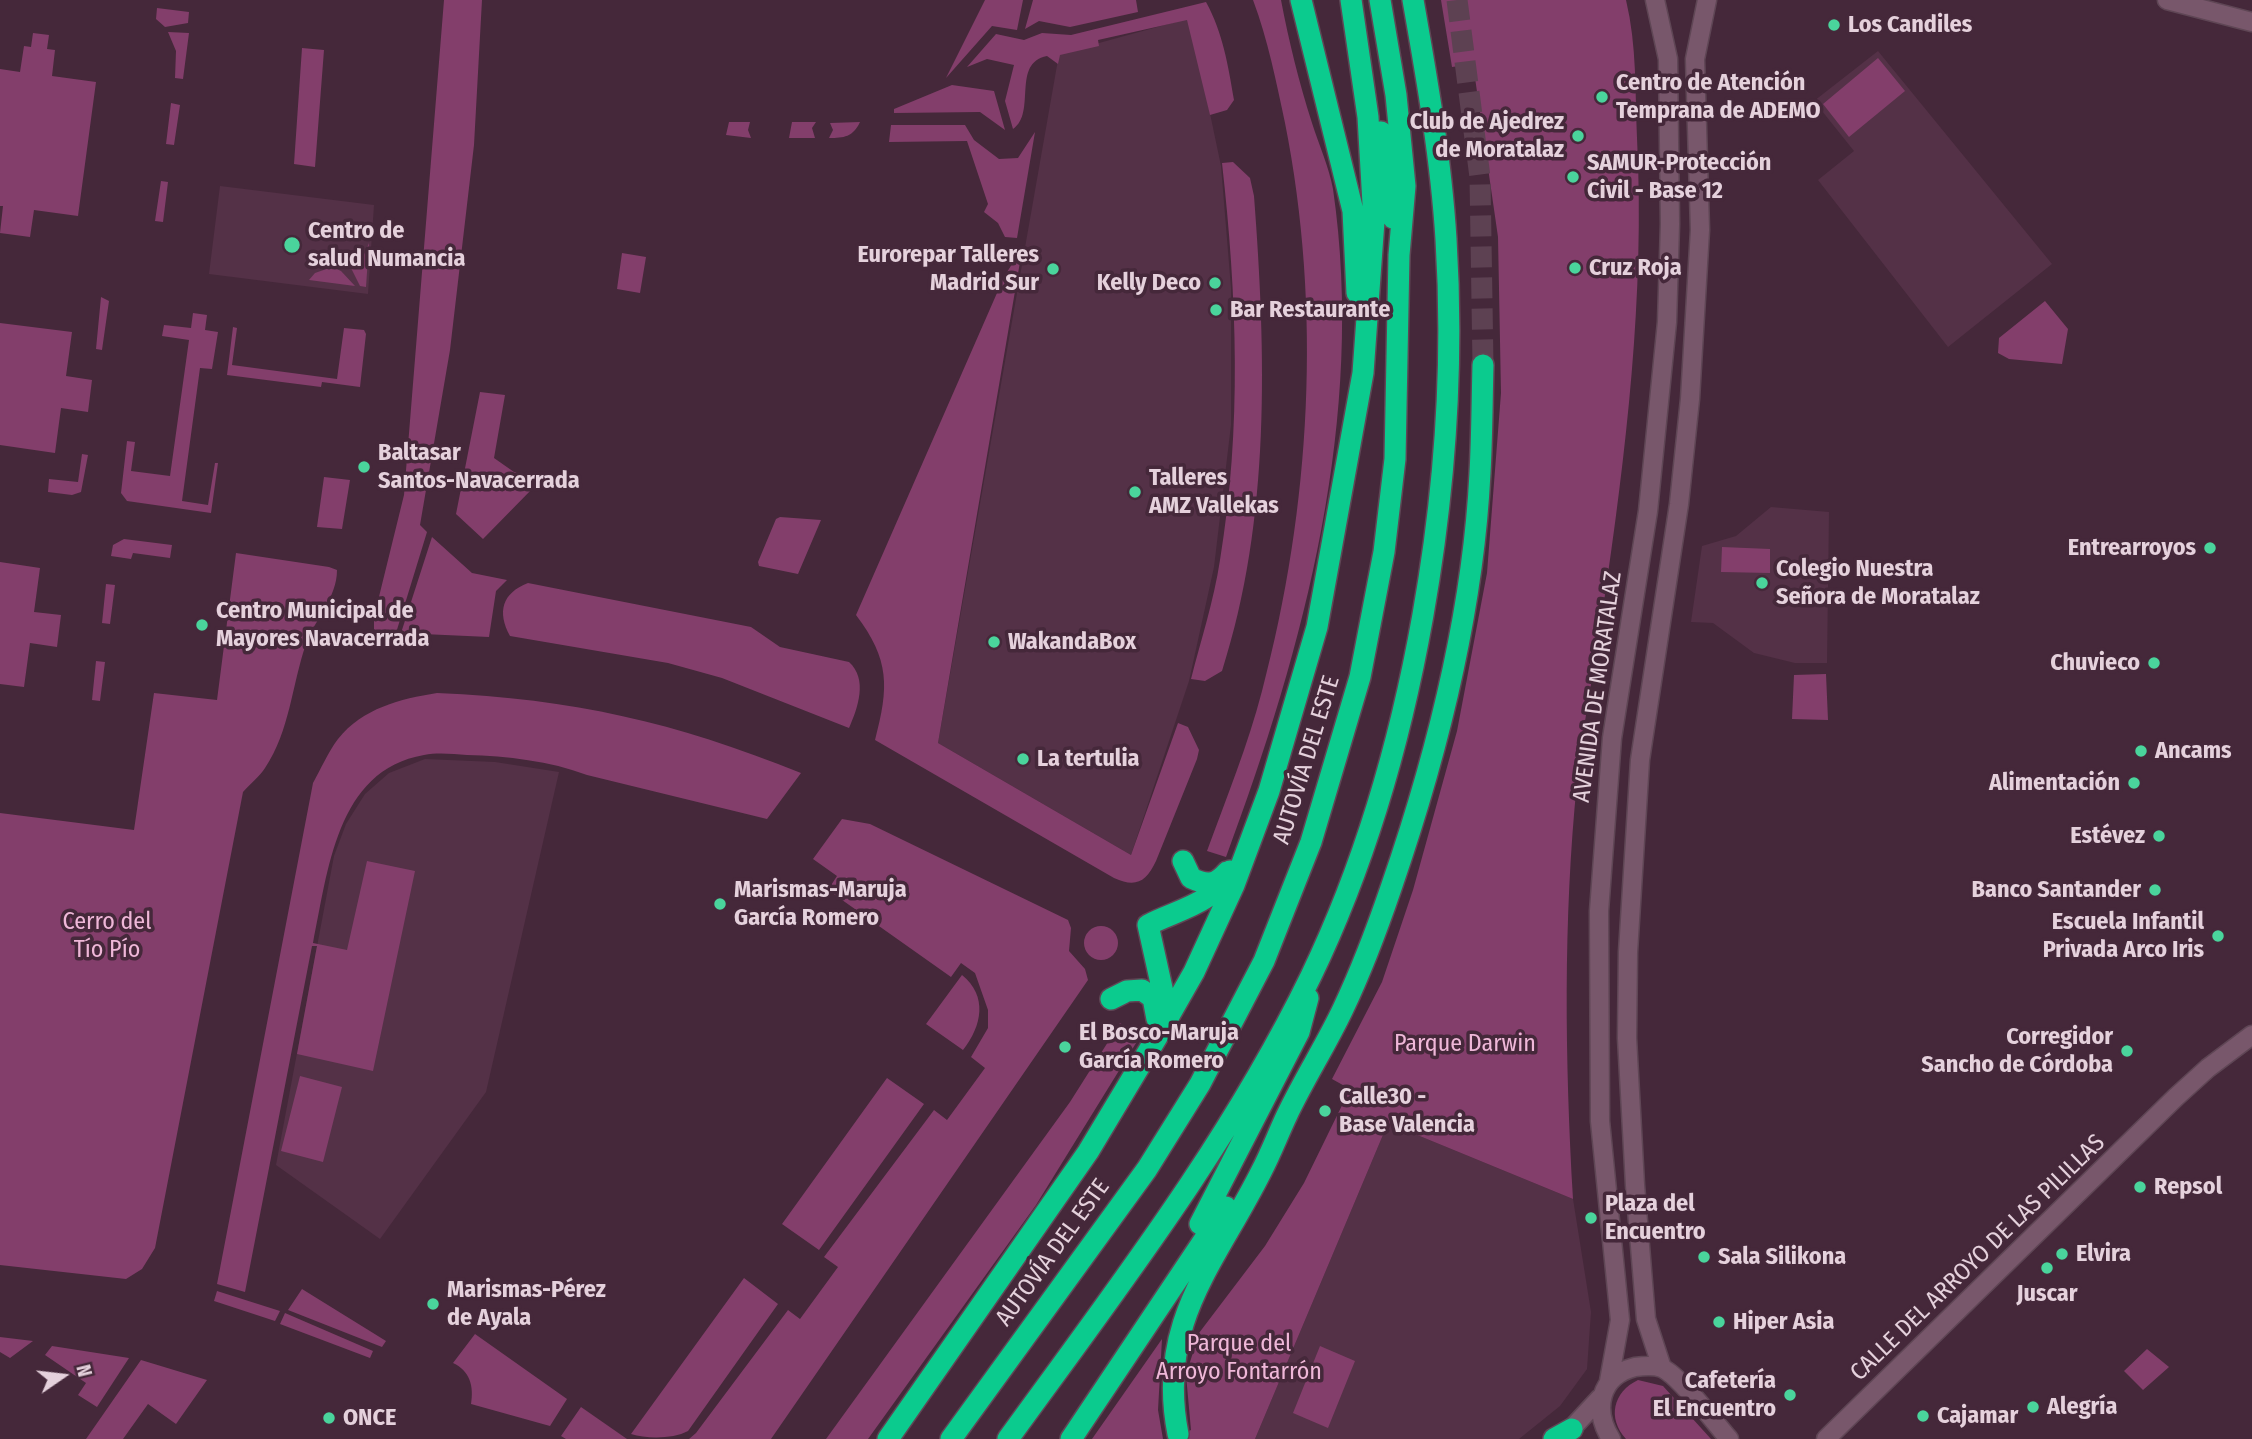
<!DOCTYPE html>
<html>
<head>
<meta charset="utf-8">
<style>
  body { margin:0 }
  #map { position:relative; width:2252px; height:1439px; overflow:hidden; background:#45283a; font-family:"Fira Sans Condensed",sans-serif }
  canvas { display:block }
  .north { position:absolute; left:28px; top:1341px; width:70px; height:70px; -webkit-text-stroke:5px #45283a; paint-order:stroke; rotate:76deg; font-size:19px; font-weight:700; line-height:28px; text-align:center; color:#e5d1dc }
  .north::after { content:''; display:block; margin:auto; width:24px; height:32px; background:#e5d1dc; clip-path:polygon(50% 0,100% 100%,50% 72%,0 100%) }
</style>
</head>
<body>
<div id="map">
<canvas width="2252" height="1439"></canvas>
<div class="north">N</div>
</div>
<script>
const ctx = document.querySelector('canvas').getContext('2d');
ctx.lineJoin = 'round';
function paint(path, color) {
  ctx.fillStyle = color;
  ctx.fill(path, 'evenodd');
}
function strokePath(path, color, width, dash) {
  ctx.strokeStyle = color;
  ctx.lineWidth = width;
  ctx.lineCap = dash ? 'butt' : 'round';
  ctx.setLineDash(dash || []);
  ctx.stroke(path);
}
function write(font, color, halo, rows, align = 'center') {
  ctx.font = font + ' "Fira Sans Condensed",sans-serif';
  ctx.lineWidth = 7;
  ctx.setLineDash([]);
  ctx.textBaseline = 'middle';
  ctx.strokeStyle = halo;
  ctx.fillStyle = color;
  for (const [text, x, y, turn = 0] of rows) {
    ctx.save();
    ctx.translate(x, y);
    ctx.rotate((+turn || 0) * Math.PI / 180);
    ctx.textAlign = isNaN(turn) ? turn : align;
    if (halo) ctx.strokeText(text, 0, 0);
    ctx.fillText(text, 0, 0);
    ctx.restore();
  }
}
const built = new Path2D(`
  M 1190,18 L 1221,166 L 1231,288 L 1231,425 L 1214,567 L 1189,681 L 1131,855 L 938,743 L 1059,54 Z
  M 1878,51 L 2052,264 L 1948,347 L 1818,180 L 1854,151 L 1814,101 Z
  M 220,186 L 374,205 L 368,294 L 209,274 Z
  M 1771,507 L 1829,512 L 1827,663 L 1795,663 L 1754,653 L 1713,623 L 1691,622 L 1702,546 L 1736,536 Z
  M 425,759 L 495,762 L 559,772 L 486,1092 L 380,1239 L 276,1165 L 334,856 L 346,824 L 365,794 L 389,773 Z
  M 1388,1123 L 1573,1199 L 1591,1312 L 1587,1369 L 1560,1406 L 1519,1439 L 1255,1439 Z`);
const green = new Path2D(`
  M 444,0 L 482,0 L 474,145 L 450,350 L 420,525 L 427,532 L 396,633 L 380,633 L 374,629 L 374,617 L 404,495 Z
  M 985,0 L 1023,0 L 1017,30 L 992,26 L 946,78 Z
  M 1033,0 L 1136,0 L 1138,12 L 1070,27 L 1039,21 L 1025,29 Z
  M 1253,0 L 1281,0 C 1289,42 1299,82 1312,123 C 1319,145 1329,167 1333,189 C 1366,416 1305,646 1226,857 L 1207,851 C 1226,799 1248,745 1262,691 C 1311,507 1322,309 1285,123 C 1276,81 1268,40 1253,0 Z
  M 1441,0 L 1626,0 C 1637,46 1635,92 1637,138 C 1645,296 1626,453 1603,609 C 1595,666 1583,724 1577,782 C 1563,920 1565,1061 1573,1199 L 1388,1123 L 1255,1439 L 1170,1439 L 1191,1430 L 1186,1375 L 1199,1333 L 1265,1246 L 1304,1183 L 1350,1089 L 1332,1079 L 1382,982 L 1413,890 L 1457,731 L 1487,573 L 1501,393 L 1498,237 L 1473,64 L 1452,67 Z
  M 1206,2 C 1223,33 1228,65 1234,100 L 1227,110 L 1210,115 L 1187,20 L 1098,40 L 1099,46 L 1060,55 L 1058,64 L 1047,56 C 1011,63 1037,113 1013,129 L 1005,101 L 1014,65 L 987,59 L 967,67 L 996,34 L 1024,40 L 1042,33 L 1071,35 Z
  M 157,8 L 189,12 L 188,23 L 165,27 L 156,19 Z
  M 168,32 L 189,33 L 183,79 L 175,78 L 176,51 Z
  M 33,33 L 49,35 L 47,49 L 55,50 L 52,76 L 96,82 L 78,216 L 34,210 L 30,237 L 0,233 L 3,206 L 0,206 L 0,69 L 20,72 L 24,46 L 31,47 Z
  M 302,48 L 324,50 L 315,167 L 294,164 Z
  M 1878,58 L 1905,91 L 1849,137 L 1823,104 Z
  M 952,85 L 994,91 L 1005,130 L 980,112 L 894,113 L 894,109 Z
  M 171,103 L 180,105 L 174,145 L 166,144 Z
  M 729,122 L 750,122 L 748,130 L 751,138 L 726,135 Z
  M 792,122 L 816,122 L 812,128 L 815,138 L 789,138 Z
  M 860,122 C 853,137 844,138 829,138 L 833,130 L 830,123 Z
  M 891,125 L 965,125 L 974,140 L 999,159 L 1018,158 L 1035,132 L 1017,238 L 1005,237 L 998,223 L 984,212 L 988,204 L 967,141 L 889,142 Z
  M 1233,162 L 1250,178 L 1254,196 C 1266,353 1271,519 1222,671 L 1205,681 L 1191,679 C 1201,640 1214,600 1220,560 C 1242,428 1237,296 1222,163 Z
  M 161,181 L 168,182 L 163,222 L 155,221 Z
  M 369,243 L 366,287 L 360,286 L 350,266 L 358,269 Z
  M 622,253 L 646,257 L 640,293 L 617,289 Z
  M 1017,256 L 1021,256 L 938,743 L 1131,855 L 1178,723 L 1188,727 L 1199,750 L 1197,759 L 1156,861 C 1146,882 1136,888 1114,878 L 875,740 C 889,687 890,660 856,615 L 1004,277 Z
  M 332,267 L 341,271 L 355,286 L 309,280 L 315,273 Z
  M 101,297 L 109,301 L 102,350 L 96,349 Z
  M 2045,301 L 2068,329 L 2062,364 L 2009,359 L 1998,353 L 1999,338 Z
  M 193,313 L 207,315 L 205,330 L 218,332 L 212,369 L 200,368 L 182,501 L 208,505 L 215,463 L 218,463 L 211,513 L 127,501 L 121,493 L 127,441 L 135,442 L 131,471 L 170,476 L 189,340 L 162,336 L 164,325 L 191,328 Z
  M 0,323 L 72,332 L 66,376 L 92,380 L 88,412 L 61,408 L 55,453 L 0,445 Z
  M 233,327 L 237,328 L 232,365 L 337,379 L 344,328 L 364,330 L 366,334 L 360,387 L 322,382 L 321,387 L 227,375 Z
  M 480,392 L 505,395 L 494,458 L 514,472 L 534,475 L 534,487 L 483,539 L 456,514 Z
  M 82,454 L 88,455 L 81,492 L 72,495 L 48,492 L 49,479 L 78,482 Z
  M 324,477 L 350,480 L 342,529 L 317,527 Z
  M 780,517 L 821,520 L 798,574 L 759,566 L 758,562 L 776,519 Z
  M 432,537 L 472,573 L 507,580 L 496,591 L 489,637 L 401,633 Z
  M 124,539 L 172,545 L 170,558 L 133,553 L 131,559 L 111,556 L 113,545 Z
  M 1722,547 L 1770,549 L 1770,573 L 1721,572 Z
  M 236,553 L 329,567 L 337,570 C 337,598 315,619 306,644 C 292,684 290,731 265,768 C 260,776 250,784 243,792 L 155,1248 L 142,1269 L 126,1279 L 0,1265 L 0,813 L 134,830 L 154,693 L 217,700 Z
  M 0,562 L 40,568 L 34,612 L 61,615 L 57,647 L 30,643 L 24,687 L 0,684 Z
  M 528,583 L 751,627 L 780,647 L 849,662 C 868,679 858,708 849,728 L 722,678 L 668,663 L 510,636 C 497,612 502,593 528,583 Z
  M 106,584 L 115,585 L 110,624 L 102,623 Z
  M 96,661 L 105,662 L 100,701 L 92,700 Z
  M 1826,674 L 1828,720 L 1792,719 L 1794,675 Z
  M 437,693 C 574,699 674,722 801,773 L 767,819 L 587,775 C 550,761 507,756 467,755 C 453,754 438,752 424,755 C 336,770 328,872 313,943 L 347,950 L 367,861 L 415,871 L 373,1071 L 297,1054 L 317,946 L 312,946 L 245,1292 L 217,1284 L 313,783 C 321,769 328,752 338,739 C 363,708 400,699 437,693 Z
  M 842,819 L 870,824 L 1068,920 L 1071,928 L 1069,951 L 1085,969 L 1088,980 L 771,1439 L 689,1439 L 696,1433 L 788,1310 L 800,1319 L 838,1267 L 824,1257 L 934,1110 L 947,1120 L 985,1068 L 971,1057 L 988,1028 L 988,1010 L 975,973 L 961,963 L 951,977 L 828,890 L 837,876 L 813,859 Z
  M1084 943a17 17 0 1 1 34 0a17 17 0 1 1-34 0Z
  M 962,975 C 988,996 982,1026 963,1050 L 926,1024 Z
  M 1120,1023 L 1141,1035 L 1036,1205 L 868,1439 L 826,1439 L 1070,1102 Z
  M 300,1076 L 342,1087 L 323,1162 L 281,1151 Z
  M 887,1078 L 924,1104 L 819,1250 L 782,1224 Z
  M 744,1278 L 778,1304 L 688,1431 C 673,1439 647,1439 631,1434 Z
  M 302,1289 L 386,1341 L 382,1347 L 288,1310 Z
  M 217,1291 L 280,1311 L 275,1321 L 214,1301 Z
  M 285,1313 L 373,1351 L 370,1358 L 280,1324 Z
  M 475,1334 L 567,1399 L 550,1426 L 471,1404 C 474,1386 470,1371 453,1363 Z
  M 0,1337 L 33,1341 L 10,1358 L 0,1352 Z
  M 1162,1339 L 1158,1410 L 1163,1439 L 1092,1439 Z
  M 52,1346 L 129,1358 L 97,1407 L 78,1395 L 86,1383 L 45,1355 Z
  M 1320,1346 L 1355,1361 L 1328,1428 L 1293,1413 Z
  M 2147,1349 L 2169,1367 L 2143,1390 L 2124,1371 Z
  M 141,1360 L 207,1380 L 176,1424 L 148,1404 L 123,1439 L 86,1439 Z
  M 1638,1380 L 1663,1386 L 1711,1439 L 1626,1439 C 1607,1418 1613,1392 1638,1380 Z
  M 581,1407 L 627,1439 L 566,1439 L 561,1436 Z`);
const highwayTunnel = new Path2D(`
  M 1457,0 L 1480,177 L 1483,365`);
const secondary = new Path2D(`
  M 2167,0 L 2252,22
  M 1662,1368 L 1646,1319 L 1635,1185 L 1627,1038 L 1628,952 L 1640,760 L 1679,504 L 1690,399 L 1700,230 L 1695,59 L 1707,0
  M 1609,1381 L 1620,1320 L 1600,1121 L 1599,911 L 1612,738 L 1648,511 L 1667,322 L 1670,224 L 1668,59 L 1655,0
  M 1562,1439 L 1600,1398
  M 1611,1439 C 1593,1410 1599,1376 1635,1367 C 1643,1366 1654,1365 1662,1368 C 1680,1376 1715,1423 1729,1439
  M 1826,1439 L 2176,1097 L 2208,1068 L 2252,1035`);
const highway = new Path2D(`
  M 1301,0 L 1353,211 L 1357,293
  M 1381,132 L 1393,218
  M 1183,861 L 1191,878 C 1206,885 1215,886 1227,872
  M 1111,999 L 1127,991 L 1142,990 L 1153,998 L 1157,1019
  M 1159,1024 L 1164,997 L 1148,925 C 1179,909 1214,904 1230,871
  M 1200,1224 L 1299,1032 L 1308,998
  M 1178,1434 C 1156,1322 1215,1264 1261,1172 C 1271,1153 1278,1134 1287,1115 C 1304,1079 1326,1045 1343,1009 C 1361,971 1377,929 1391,888 C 1437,755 1473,614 1480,473 C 1482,437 1482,401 1483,365
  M 888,1439 L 1088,1152 L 1157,1037 L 1194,972 L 1234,885 L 1269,791 L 1317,627 L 1363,373 L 1374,221 L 1368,117 L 1351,0
  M 951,1439 L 1147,1169 L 1200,1084 L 1264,961 L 1311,842 L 1360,677 L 1384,552 L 1395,459 L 1399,255 L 1405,186 L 1396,95 L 1380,0
  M 1008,1439 C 1116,1290 1230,1143 1311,976 C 1414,762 1461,476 1446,239 C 1441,159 1427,79 1413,0
  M 1071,1439 L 1226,1207
  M 1554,1439 L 1572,1429`);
const markers = [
  [1834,25,7,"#4ad49c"],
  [1602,97,7,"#4ad49c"],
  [1578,136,7,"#4ad49c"],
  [1573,177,7,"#4ad49c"],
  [292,245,9,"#4ad49c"],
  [1575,268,7,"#4ad49c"],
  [1053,269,7,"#4ad49c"],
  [1215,283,7,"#4ad49c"],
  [1216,310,7,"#4ad49c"],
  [364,467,7,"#4ad49c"],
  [1135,492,7,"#4ad49c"],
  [2210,548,7,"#4ad49c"],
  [1762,583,7,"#4ad49c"],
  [202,625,7,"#4ad49c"],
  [994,642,7,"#4ad49c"],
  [2154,663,7,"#4ad49c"],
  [2141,751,7,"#4ad49c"],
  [1023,759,7,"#4ad49c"],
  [2134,783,7,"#4ad49c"],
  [2159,836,7,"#4ad49c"],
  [2155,890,7,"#4ad49c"],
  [720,904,7,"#4ad49c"],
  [2218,936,7,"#4ad49c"],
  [1065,1047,7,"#4ad49c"],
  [2127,1051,7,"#4ad49c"],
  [1325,1111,7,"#4ad49c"],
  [2140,1187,7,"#4ad49c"],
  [1591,1218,7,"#4ad49c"],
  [2062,1254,7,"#4ad49c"],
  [1704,1257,7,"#4ad49c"],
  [2047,1268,7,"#4ad49c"],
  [433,1304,7,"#4ad49c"],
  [1719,1322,7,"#4ad49c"],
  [1790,1395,7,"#4ad49c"],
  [2033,1407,7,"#4ad49c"],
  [1923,1416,7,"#4ad49c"],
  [329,1418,7,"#4ad49c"]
];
const poiNames = [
  ["Los Candiles",1848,25],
  ["Centro de Atención",1616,83],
  ["Temprana de ADEMO",1616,111],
  ["Club de Ajedrez",1564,122,"right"],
  ["de Moratalaz",1564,150,"right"],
  ["SAMUR-Protección",1587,163],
  ["Civil - Base 12",1587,191],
  ["Centro de",308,231],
  ["salud Numancia",308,259],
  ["Eurorepar Talleres",1039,255,"right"],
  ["Madrid Sur",1039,283,"right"],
  ["Cruz Roja",1589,268],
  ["Kelly Deco",1201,283,"right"],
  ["Bar Restaurante",1230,310],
  ["Baltasar",378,453],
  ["Santos-Navacerrada",378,481],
  ["Talleres",1149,478],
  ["AMZ Vallekas",1149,506],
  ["Entrearroyos",2196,548,"right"],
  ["Colegio Nuestra",1776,569],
  ["Señora de Moratalaz",1776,597],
  ["Centro Municipal de",216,611],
  ["Mayores Navacerrada",216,639],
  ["WakandaBox",1008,642],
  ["Chuvieco",2140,663,"right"],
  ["Ancams",2155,751],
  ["La tertulia",1037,759],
  ["Alimentación",2120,783,"right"],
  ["Estévez",2145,836,"right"],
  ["Marismas-Maruja",734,890],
  ["García Romero",734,918],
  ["Banco Santander",2141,890,"right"],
  ["Escuela Infantil",2204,922,"right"],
  ["Privada Arco Iris",2204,950,"right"],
  ["El Bosco-Maruja",1079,1033],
  ["García Romero",1079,1061],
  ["Corregidor",2113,1037,"right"],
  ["Sancho de Córdoba",2113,1065,"right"],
  ["Calle30 -",1339,1097],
  ["Base Valencia",1339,1125],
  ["Repsol",2154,1187],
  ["Plaza del",1605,1204],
  ["Encuentro",1605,1232],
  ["Elvira",2076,1254],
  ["Sala Silikona",1718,1257],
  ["Marismas-Pérez",447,1290],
  ["de Ayala",447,1318],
  ["Juscar",2047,1294,"center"],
  ["Hiper Asia",1733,1322],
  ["Cafetería",1776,1381,"right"],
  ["El Encuentro",1776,1409,"right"],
  ["Alegría",2047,1407],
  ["Cajamar",1937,1416],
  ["ONCE",343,1418]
];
const streetNames = [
  ["AVENIDA DE MORATALAZ",1598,687,-82],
  ["AUTOVÍA DEL ESTE",1307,760,-73],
  ["AUTOVÍA DEL ESTE",1053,1253,-54],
  ["CALLE DEL ARROYO DE LAS PILILLAS",1978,1258,-44]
];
const parkNames = [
  ["Cerro del",107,922],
  ["Tío Pío",107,950],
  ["Parque Darwin",1465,1044],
  ["Parque del",1239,1344],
  ["Arroyo Fontarrón",1239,1372]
];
paint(built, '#543147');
paint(green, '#833e6b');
strokePath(highwayTunnel, '#5d4152', 21, [21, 10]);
strokePath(secondary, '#5f4655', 21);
strokePath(highway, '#5f4655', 24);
strokePath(secondary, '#78576b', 18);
strokePath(highway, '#0bcb8e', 21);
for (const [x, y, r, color] of markers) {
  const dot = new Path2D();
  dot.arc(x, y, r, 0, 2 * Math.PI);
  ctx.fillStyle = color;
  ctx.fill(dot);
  strokePath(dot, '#45283a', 2.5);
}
write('bold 24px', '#e5d1dc', '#45283a', poiNames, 'left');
write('24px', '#e5d1dc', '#45283a', streetNames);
write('24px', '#efb7d8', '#45283a', parkNames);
</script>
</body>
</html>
